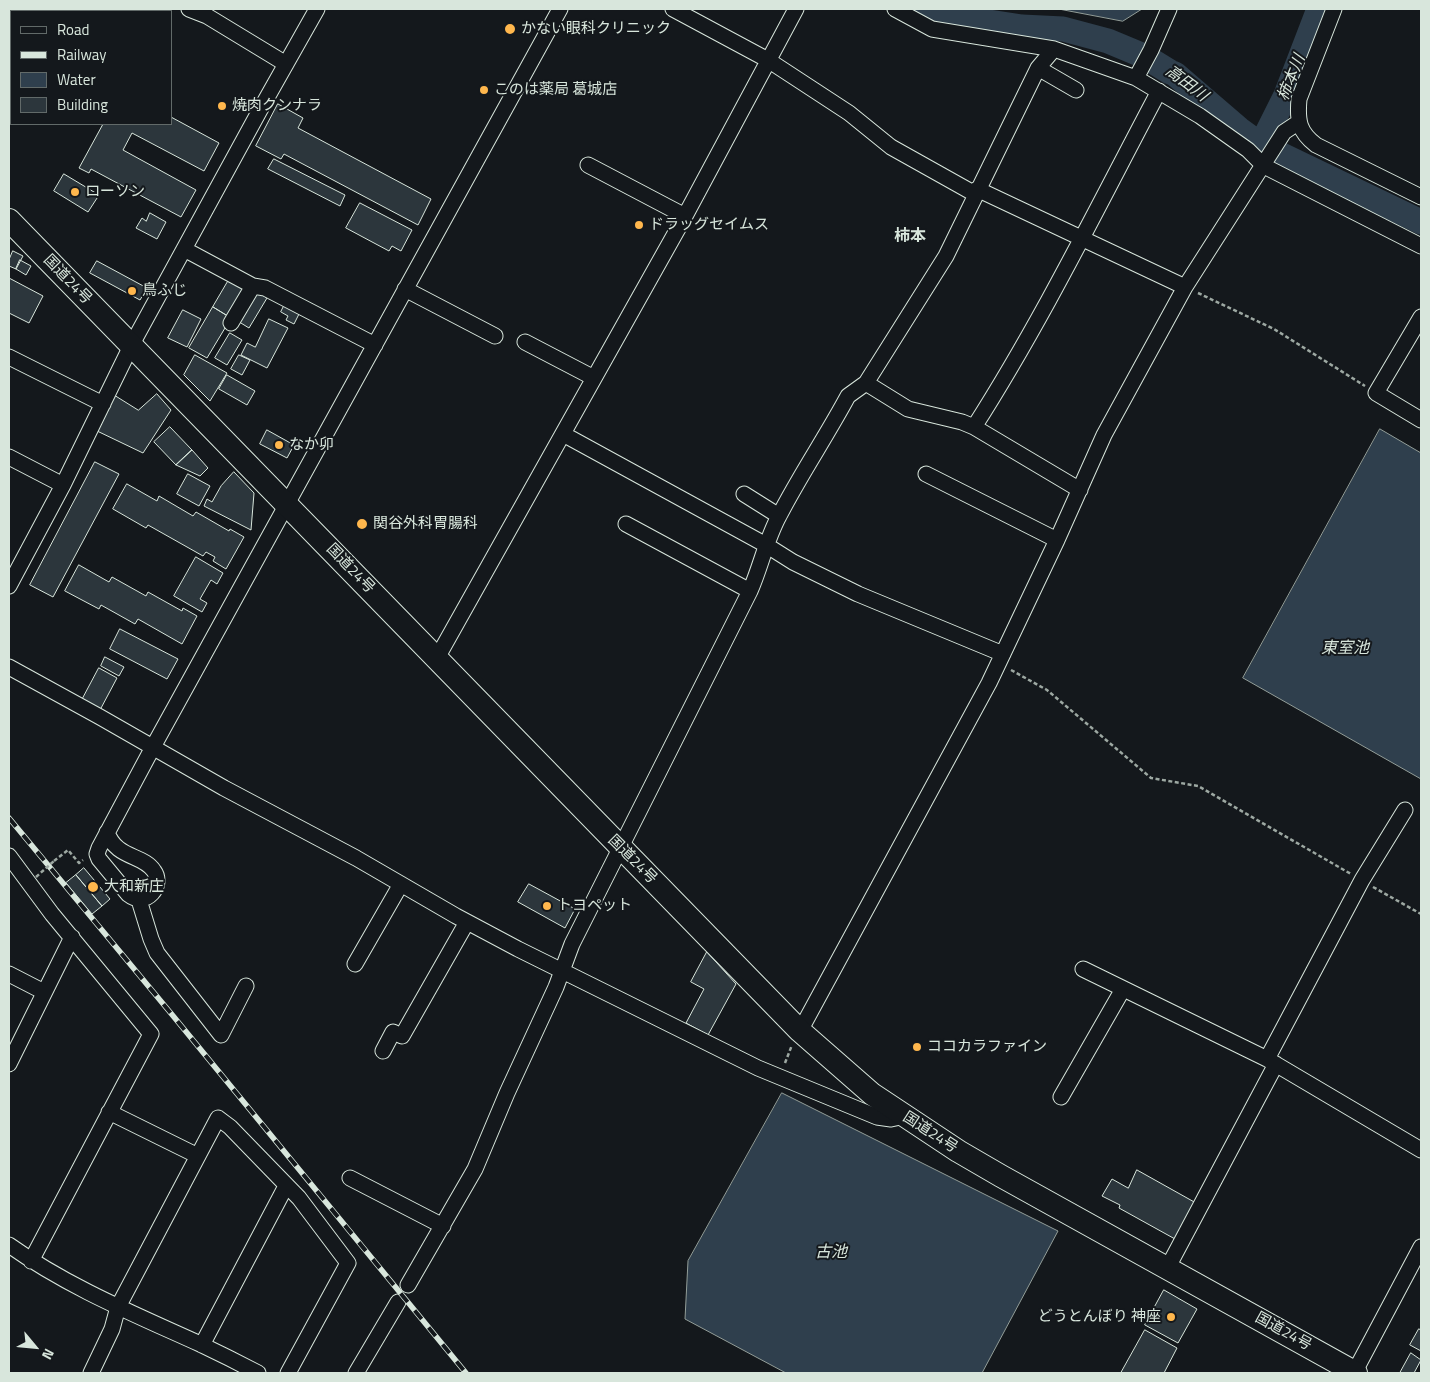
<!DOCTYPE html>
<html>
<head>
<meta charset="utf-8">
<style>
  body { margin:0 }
  #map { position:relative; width:1430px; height:1382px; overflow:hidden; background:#14181c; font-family:"Titillium Web",sans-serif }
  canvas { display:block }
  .frame { position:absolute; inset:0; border:10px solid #d8e6dc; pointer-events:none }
  .legend { position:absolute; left:10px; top:10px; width:162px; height:115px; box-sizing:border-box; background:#14181c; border:1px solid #626a69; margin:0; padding:6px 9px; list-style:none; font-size:15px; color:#d8e6dc }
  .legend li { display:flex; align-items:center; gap:10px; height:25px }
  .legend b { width:25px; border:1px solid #626a69 }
  .north { position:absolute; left:10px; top:1322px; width:50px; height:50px; -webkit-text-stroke:4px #14181c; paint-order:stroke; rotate:118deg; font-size:14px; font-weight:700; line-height:20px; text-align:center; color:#d8e6dc }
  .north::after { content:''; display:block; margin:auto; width:18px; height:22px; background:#d8e6dc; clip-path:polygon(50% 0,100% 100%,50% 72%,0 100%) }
</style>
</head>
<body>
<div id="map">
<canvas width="1430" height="1382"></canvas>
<div class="frame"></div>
<ul class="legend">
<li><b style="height:6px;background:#14181c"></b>Road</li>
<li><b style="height:6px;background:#d8e6dc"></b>Railway</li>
<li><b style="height:14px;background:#2f3f4d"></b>Water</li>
<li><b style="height:14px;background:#2c363c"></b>Building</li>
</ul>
<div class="north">N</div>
</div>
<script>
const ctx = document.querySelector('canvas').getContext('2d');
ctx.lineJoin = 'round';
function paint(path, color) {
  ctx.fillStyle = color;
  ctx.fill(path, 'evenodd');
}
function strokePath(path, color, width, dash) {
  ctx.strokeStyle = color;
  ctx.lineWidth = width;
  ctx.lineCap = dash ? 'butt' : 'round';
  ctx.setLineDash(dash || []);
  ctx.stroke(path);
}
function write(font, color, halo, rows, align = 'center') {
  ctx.font = font + ' "Titillium Web","Noto Sans JP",sans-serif';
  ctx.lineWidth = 4;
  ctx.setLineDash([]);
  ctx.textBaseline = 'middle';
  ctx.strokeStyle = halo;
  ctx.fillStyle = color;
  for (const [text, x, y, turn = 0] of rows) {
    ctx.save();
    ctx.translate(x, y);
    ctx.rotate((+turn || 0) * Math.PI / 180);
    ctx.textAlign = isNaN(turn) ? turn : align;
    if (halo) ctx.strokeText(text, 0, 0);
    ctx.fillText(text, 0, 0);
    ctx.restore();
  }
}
const water = new Path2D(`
  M 1059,9 L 1142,9 L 1123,21 Z
  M 1380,429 L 1421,453 L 1421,779 L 1243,678 Z
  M 782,1093 L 1058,1231 L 982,1373 L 786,1373 L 685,1319 L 688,1261 Z`);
const river = new Path2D(`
  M 927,9 L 937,14 L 1022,27 L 1063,29 L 1108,41 L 1144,56 L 1170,72 L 1175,74 L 1239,129 L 1261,145 L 1421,222
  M 1261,145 L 1286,95 L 1319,9`);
const building = new Path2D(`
  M 76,9 L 90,9 L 89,11 L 75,11 Z
  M 278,104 L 303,118 L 298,128 L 431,199 L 418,225 L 284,154 L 281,159 L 256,146 Z
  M 171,117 L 219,143 L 204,171 L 132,133 L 123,150 L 196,190 L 181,217 L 91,169 L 89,173 L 79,168 L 103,124 L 171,124 Z
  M 274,159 L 345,195 L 340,206 L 268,169 Z
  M 64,174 L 99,195 L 88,212 L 54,191 Z
  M 360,203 L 412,230 L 401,251 L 392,246 L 389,251 L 346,228 Z
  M 150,213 L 166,222 L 157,239 L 136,228 L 142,218 L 146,221 Z
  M 13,251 L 23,256 L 16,269 L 9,266 L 9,260 Z
  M 20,260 L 31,266 L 26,275 L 16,269 Z
  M 97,261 L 147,288 L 140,300 L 90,273 Z
  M 9,278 L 43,296 L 29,323 L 9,313 Z
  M 230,278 L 248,289 L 231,318 L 213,307 Z
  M 254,290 L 267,298 L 249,328 L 236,320 Z
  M 284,306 L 301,310 L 294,324 L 286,320 L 288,316 L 281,312 Z
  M 213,307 L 231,318 L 207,358 L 189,348 Z
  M 183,310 L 201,319 L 187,347 L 168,338 Z
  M 269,319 L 288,328 L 267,368 L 241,355 L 247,343 L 255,347 Z
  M 230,333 L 242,340 L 227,365 L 215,358 Z
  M 195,355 L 227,373 L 210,401 L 184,375 Z
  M 239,355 L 250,360 L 242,375 L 231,369 Z
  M 227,375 L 255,391 L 247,405 L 219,389 Z
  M 157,394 L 171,410 L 143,453 L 95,430 L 114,395 L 138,410 Z
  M 170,427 L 192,450 L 176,465 L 154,442 Z
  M 267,430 L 294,445 L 287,458 L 260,444 Z
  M 192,450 L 208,468 L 200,476 L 176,465 Z
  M 95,462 L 119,474 L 53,597 L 30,585 Z
  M 234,472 L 254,493 L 251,530 L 204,506 L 207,499 L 212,502 L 221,486 Z
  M 188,474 L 210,486 L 199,506 L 177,494 Z
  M 127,484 L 157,501 L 159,496 L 193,516 L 196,512 L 229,531 L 230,529 L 244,537 L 226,569 L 213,561 L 215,557 L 206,552 L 203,556 L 148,525 L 146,528 L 113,509 Z
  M 196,557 L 223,573 L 217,584 L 211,580 L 200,599 L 207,603 L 202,612 L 174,596 Z
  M 79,565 L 109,582 L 112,577 L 146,596 L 148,592 L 182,611 L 183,608 L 197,616 L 182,644 L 138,619 L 135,624 L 101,605 L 99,609 L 65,591 Z
  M 120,629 L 178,659 L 167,679 L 110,649 Z
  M 105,657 L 124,667 L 119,676 L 101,666 Z
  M 99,668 L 117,678 L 100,710 L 82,700 Z
  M 84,868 L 110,899 L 102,906 L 76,875 Z
  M 76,875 L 102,906 L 92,914 L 66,883 Z
  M 529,884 L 575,909 L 565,928 L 518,902 Z
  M 707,952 L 736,984 L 708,1035 L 686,1023 L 704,989 L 691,982 Z
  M 1137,1170 L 1196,1203 L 1175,1239 L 1119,1208 L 1120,1205 L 1102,1196 L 1112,1179 L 1128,1188 Z
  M 1164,1290 L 1197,1309 L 1178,1343 L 1145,1325 Z
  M 1419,1329 L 1421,1330 L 1421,1351 L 1410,1345 Z
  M 1145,1330 L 1177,1348 L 1164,1373 L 1121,1373 Z
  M 1411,1353 L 1421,1360 L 1414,1373 L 1400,1373 Z`);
const path = new Path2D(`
  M 1198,293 L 1274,329 L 1365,386
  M 1011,670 L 1047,690 L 1151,778 L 1198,786 L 1351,874
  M 54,861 L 68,850 L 79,863 L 83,860
  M 1373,887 L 1421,914
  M 785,1063 L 792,1045`);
const minor = new Path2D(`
  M 189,9 L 207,16 L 286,64
  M 673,9 L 768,60 L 849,113 L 891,147 L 975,194
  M 895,9 L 932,29 L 1054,49 L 1136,78 L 1200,116 L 1248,150 L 1264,166 L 1421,246
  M 1334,9 L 1299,99 C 1297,121 1299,132 1316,145 L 1421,197
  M 18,11 L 18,9
  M 9,45 L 11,36
  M 1038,68 L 1076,90
  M 1136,78 L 1151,50 L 1169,9
  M 588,165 L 685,216
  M 977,189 L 1185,287
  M 184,249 L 253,286 L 265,288 L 375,345
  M 405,289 L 495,336
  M 1421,317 L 1376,393 L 1421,420
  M 231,323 L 253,286
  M 525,342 L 594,378
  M 9,357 L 103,404
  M 866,383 L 908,409 L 962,422 L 974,427 L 1080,490
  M 974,427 C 1043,319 1099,204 1159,91
  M 563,434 L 766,545 L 793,562 L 858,594 L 1003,654
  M 9,457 L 63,485
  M 926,474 L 1057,540
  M 744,494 L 779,516
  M 626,524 L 750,591
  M 9,586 L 63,485 L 131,346 L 260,110 L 317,9
  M 437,658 L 685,216 L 796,9
  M 9,667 L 100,717 L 224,788 L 356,858 L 456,916 L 518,949 L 758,1068 L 877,1117 L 891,1119 L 905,1116
  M 107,832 C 116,859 143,854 154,871 C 164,885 147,909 128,894 L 99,859 L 97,854 L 99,848 L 153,747 L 560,9
  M 9,856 L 52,914 L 151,1034 L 31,1261
  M 139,900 L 151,939 L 157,953 L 221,1035 L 246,986
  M 355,964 L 401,884
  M 1083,969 L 1267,1059 L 1421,1150
  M 9,974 L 44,992
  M 800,1031 L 989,683 L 1057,540 L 1104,435 L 1185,287 L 1284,132 L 1299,122
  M 383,1051 L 393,1032 L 402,1036 L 467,922
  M 1267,1059 L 1362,880 L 1405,810
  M 9,1064 L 72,937
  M 1061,1097 L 1123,989
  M 109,1112 L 198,1156
  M 350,1178 L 443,1226
  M 9,1245 C 68,1287 134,1314 200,1344 C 219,1353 239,1363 258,1373
  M 1168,1267 L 1276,1064
  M 408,1285 L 475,1169 L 507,1093 L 556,987 L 572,944 L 750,591 C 761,566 766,540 779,516 C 800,475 826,437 848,396 L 866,383 L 946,256 L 1038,68 L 1054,49
  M 202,1345 L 286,1186
  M 91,1373 L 112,1329 L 118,1307 L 218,1118 L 230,1127 L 299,1198 L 348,1263 L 288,1373
  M 356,1373 L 398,1302
  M 1354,1373 L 1421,1247`);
const highway = new Path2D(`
  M 9,220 L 800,1031 L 872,1094 L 958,1151 L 1001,1176 L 1356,1373`);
const rail = new Path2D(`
  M 9,818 L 174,1017 L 466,1373`);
const pathBridge = new Path2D(`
  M 36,877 L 54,861`);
const markers = [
  [510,29,6,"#ffb74d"],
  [484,90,5,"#ffb74d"],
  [222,106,5,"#ffb74d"],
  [75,192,5,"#ffb74d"],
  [639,225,5,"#ffb74d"],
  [132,291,5,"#ffb74d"],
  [279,445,5,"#ffb74d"],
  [362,524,6,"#ffb74d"],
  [93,887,6,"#ffb74d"],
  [547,906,5,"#ffb74d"],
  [917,1047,5,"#ffb74d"],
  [1171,1317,5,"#ffb74d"]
];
const poiNames = [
  ["かない眼科クリニック",521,29],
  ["このは薬局 葛城店",494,90],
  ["焼肉クンナラ",232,106],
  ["ローソン",85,192],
  ["ドラッグセイムス",649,225],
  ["鳥ふじ",142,291],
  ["なか卯",289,445],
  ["関谷外科胃腸科",373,524],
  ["大和新庄",104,887],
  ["トヨペット",557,906],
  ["ココカラファイン",927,1047],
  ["どうとんぼり 神座",1161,1317,"right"]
];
const streetNames = [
  ["国道24号",67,280,46],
  ["国道24号",350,569,46],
  ["国道24号",632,860,45],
  ["国道24号",930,1133,33],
  ["国道24号",1283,1332,29]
];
const waterNames = [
  ["柿本川",1292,78,-68],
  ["高田川",1186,84,37],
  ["東室池",1345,649],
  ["古池",831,1253]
];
const neighbourhoodNames = [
  ["柿本",910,237]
];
paint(water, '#2f3f4d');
strokePath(water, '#939e99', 1);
strokePath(river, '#2f3f4d', 25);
paint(building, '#2c363c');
strokePath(building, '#d8e6dc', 1);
strokePath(minor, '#d8e6dc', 17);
strokePath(highway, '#d8e6dc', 24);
strokePath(path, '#9da8a2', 2.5, [4, 2.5]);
strokePath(minor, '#14181c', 15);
strokePath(highway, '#14181c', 22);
strokePath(rail, '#d8e6dc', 5.5);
strokePath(rail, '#14181c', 4, [11]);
strokePath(pathBridge, '#9da8a2', 2.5, [4, 2.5]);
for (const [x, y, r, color] of markers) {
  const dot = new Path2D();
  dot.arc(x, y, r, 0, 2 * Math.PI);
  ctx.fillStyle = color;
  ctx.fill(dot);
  strokePath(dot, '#14181c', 2);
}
write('15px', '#d8e6dc', '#14181c', poiNames, 'left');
write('15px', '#d8e6dc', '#14181c', streetNames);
write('italic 16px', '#d8e6dc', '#14181c', waterNames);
write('bold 16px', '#d8e6dc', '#14181c', neighbourhoodNames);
</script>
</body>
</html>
